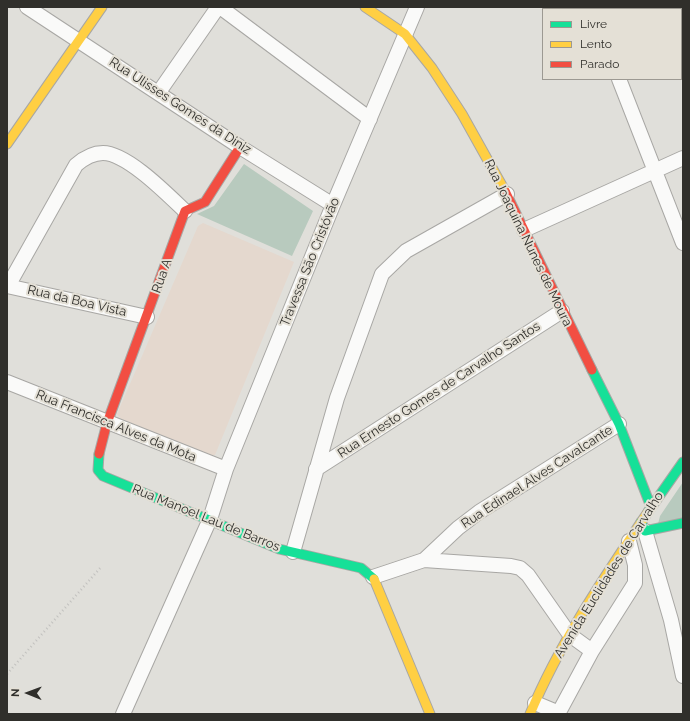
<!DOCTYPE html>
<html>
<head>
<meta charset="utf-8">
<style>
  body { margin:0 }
  #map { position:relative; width:690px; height:721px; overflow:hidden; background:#e0dfda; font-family:Raleway,sans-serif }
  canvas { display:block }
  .frame { position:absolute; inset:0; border:8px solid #302f2b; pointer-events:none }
  .legend { position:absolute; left:542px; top:8px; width:140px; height:72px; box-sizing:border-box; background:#e4e0d6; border:1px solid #9c9992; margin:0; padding:5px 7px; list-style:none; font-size:12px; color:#302f2b }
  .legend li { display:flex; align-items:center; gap:8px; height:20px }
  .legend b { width:20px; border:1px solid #9c9992 }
  .north { position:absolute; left:8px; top:673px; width:40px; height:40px; -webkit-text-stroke:3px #e4e0d6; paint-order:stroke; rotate:271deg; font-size:11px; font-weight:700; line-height:16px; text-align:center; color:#302f2b }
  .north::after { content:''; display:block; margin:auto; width:14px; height:18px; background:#302f2b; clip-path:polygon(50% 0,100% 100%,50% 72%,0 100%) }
</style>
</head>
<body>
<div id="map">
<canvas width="690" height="721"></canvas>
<div class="frame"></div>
<ul class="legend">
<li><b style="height:5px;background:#16e098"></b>Livre</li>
<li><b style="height:5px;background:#ffcf43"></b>Lento</li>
<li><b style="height:5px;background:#f24e42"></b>Parado</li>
</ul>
<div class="north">N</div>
</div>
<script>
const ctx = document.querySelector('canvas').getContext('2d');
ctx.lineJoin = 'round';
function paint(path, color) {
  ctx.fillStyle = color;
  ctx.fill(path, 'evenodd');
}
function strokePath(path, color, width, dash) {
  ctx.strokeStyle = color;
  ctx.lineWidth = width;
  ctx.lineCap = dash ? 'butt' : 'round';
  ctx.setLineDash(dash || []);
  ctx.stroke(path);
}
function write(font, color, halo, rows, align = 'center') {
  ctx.font = font + ' Raleway,sans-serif';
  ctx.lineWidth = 4;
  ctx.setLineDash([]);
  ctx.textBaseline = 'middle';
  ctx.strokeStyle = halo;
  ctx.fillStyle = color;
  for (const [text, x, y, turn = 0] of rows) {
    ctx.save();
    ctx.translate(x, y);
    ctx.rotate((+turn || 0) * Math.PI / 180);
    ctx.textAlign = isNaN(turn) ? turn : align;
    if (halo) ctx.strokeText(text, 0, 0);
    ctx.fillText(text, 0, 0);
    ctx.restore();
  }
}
const education = new Path2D(`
  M 203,223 L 294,262 L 215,455 L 210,455 L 121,419 L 117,414 L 198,226 Z`);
const green = new Path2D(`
  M 244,164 L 313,211 L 292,256 L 197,214 L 214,206 Z
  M 683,482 L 683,518 L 658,524 L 660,516 Z`);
const path = new Path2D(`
  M 7,674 L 101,567`);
const street = new Path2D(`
  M 27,7 L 240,147 L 333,205
  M 220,7 L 370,119
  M 592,7 L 593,9
  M 619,79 L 683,243
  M 159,92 L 218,7
  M 524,230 L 683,158
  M 7,286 L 147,317
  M 8,286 L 76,165 C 84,158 93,153 103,153 C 127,153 168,195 185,211
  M 7,382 L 226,469
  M 316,469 L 562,311
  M 645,531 L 671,620 L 683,676
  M 293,552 L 337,398 L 382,274 L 406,251 L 507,194
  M 424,560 L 511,566 L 520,568 L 528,575 L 570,635 L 592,651
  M 373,577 L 424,560 L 458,528 L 479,512 L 619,424
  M 535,703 L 559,713
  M 123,714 L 210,519 L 226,469 L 333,205 L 417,7
  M 558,714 L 592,651 L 635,583 L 635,565 L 629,541`);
const fast = new Path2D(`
  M 592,370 L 619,424 L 651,507
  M 99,454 L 98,470 L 103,476 L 279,549 L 361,568 L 374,579
  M 648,512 L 683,462
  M 641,522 L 645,531 L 683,523`);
const slow = new Path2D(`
  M 365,7 L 405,34 L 432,68 L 462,114 L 505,191
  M 7,144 L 102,7
  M 374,579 L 430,714
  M 530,714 C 560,642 605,576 648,512`);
const jam = new Path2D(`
  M 505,191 L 592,370
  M 99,454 L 107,423 L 185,211 L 205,202 L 240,147`);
const streetNames = [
  ["Rua Ulisses Gomes da Diniz",180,106,33],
  ["Rua Joaquina Nunes de Moura",528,243,64],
  ["Travessa São Cristóvão",310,262,-68],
  ["Rua A",162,276,-70],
  ["Rua da Boa Vista",77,301,13],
  ["Rua Ernesto Gomes de Carvalho Santos",439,390,-33],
  ["Rua Francisca Alves da Mota",116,426,22],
  ["Rua Edinael Alves Cavalcante",537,477,-33],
  ["Rua Manoel Lau de Barros",206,518,22],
  ["Avenida Euclidades de Carvalho",609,575,-58]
];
paint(education, '#e4d8ce');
paint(green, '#b8cabe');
strokePath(street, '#a8a7a4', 16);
strokePath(fast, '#a8a7a4', 11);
strokePath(slow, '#a8a7a4', 11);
strokePath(jam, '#a8a7a4', 11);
strokePath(path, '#c1c0be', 2.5, [1, 3]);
strokePath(street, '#fafaf9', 14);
strokePath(fast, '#16e098', 9);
strokePath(slow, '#ffcf43', 9);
strokePath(jam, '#f24e42', 9);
write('13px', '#302f2b', '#e4e0d6', streetNames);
</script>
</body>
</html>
